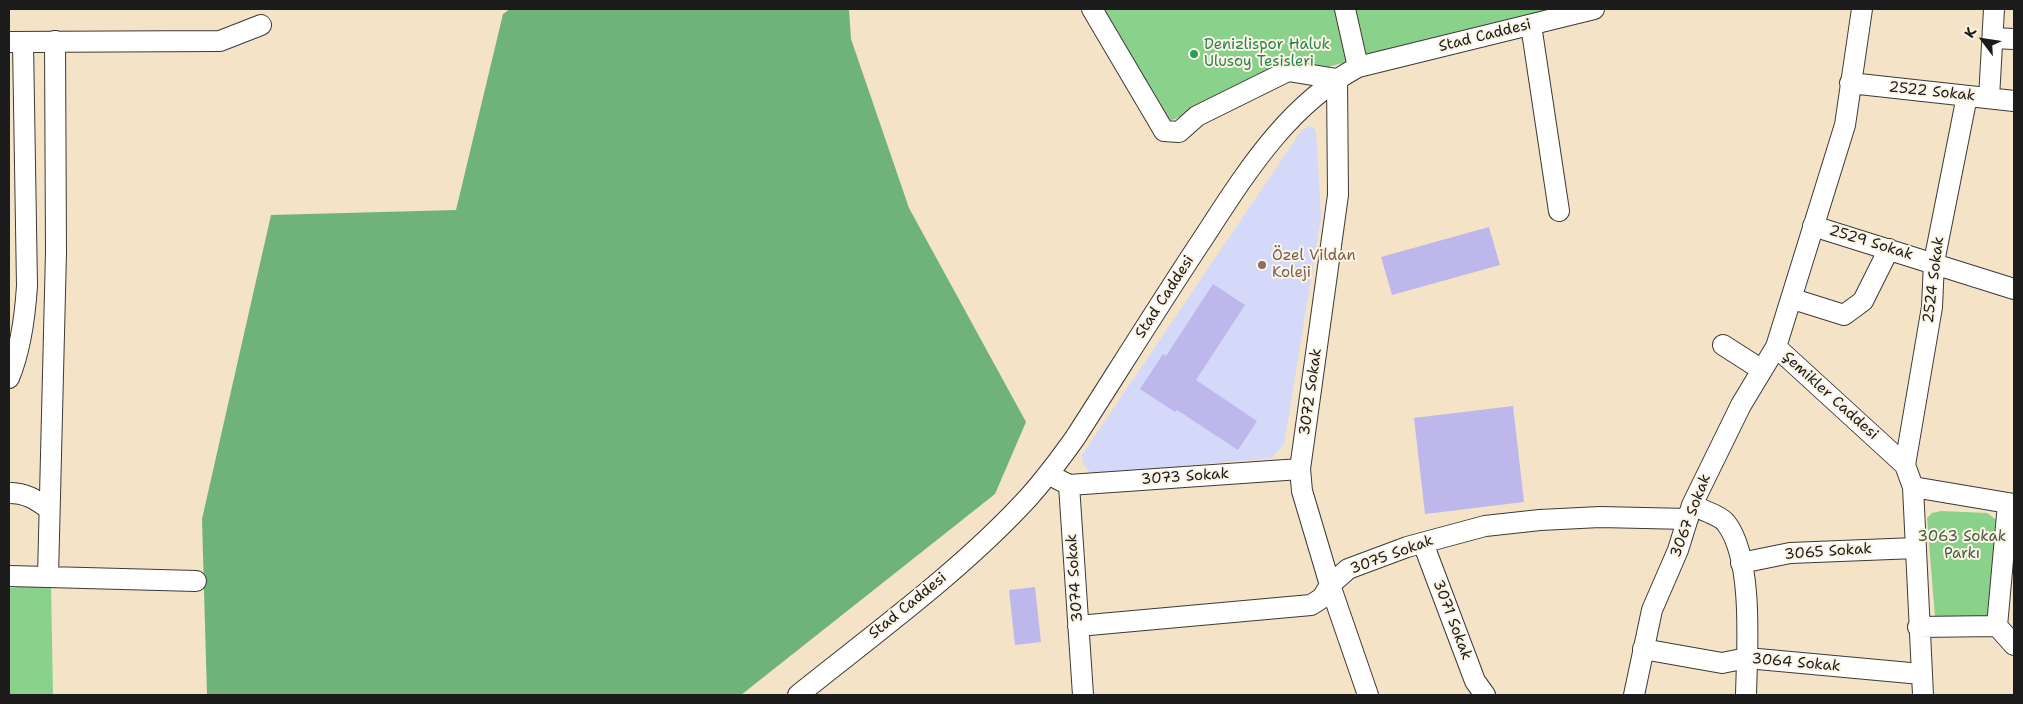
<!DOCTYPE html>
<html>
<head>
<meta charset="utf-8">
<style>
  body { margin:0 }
  #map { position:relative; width:2023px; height:704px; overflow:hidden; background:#f4e3c7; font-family:"Shantell Sans",sans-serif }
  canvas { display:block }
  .frame { position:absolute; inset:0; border:10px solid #1c1c1c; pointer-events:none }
  .north { position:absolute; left:1958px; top:15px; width:50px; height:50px; -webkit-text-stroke:4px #fcf5e5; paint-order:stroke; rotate:301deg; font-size:14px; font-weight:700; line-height:20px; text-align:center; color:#1c1c1c }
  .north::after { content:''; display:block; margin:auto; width:18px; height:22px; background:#1c1c1c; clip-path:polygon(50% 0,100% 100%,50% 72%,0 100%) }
</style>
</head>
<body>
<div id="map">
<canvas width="2023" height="704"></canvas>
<div class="frame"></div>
<div class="north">K</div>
</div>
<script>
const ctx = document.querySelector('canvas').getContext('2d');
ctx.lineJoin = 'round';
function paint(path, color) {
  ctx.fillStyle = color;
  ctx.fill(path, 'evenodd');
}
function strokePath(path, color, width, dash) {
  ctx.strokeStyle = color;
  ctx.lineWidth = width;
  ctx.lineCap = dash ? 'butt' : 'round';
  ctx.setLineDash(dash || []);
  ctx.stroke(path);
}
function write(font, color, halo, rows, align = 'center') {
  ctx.font = font + ' "Shantell Sans",sans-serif';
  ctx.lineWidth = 4;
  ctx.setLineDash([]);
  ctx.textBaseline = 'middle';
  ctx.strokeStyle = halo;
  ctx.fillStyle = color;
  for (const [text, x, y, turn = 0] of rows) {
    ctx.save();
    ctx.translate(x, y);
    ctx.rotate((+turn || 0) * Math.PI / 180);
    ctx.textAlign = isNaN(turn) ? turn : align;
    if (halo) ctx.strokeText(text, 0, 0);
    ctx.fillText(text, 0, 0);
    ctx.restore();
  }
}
const built = new Path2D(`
  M 1309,126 L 1314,128 L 1316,132 L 1321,217 L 1284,444 L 1272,458 L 1092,474 L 1083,464 L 1082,455 L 1301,131 Z`);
const green = new Path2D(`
  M 1083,9 L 1585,9 L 1531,25 L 1342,63 L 1225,98 L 1153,128 Z
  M 1941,511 L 1987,513 L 1998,521 L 1989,618 L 1935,617 L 1927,518 L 1932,513 Z
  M 51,584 L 53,695 L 9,695 L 9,588 Z`);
const forest = new Path2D(`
  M 510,9 L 849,9 L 851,39 L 909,208 L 1026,422 L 995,494 L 741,695 L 207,695 L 202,519 L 271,215 L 456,210 L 503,14 Z`);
const building = new Path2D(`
  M 1489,227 L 1500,265 L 1392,295 L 1381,257 Z
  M 1213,284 L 1245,305 L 1196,380 L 1257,421 L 1238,450 L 1177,410 L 1175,412 L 1140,389 L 1163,354 L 1166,356 Z
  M 1513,406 L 1524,502 L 1425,514 L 1414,418 Z
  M 1035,587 L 1041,642 L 1015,645 L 1009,590 Z`);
const minor = new Path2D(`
  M 1092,9 L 1164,131 L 1179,132 L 1197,116 L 1288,71 L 1337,79 L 1338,195 L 1300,469 L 1302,491 L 1330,585 L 1368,695
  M 1345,9 L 1358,67
  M 1862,9 L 1845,125 L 1776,347 L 1905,465 L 1913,487 L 1923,695
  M 1531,25 L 1559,211
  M 1993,38 L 2014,39
  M 9,42 L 220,41 L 261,25
  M 1850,83 L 2014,101
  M 1989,98 L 1994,9
  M 1813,226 L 2014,289
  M 1793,299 L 1844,315 L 1863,301 L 1889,249
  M 1723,345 L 1762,370
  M 9,378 C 21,349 25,317 27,286 L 23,43
  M 1905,465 L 1932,307 L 1934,262 L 1967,96
  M 1048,474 L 1069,485 L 1083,695
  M 1069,485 L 1300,469
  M 1913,487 L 2014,504
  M 9,493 C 26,493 35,499 49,509
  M 2008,504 L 1997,626 L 2014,645
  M 1692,505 C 1700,509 1721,516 1726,523 C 1754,559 1747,650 1746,695
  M 1423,543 L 1475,681 L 1485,695
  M 1741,563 L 1790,553 L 1916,548
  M 9,576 L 48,577 L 56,252 L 55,41
  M 48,577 L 196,581
  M 1078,626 L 1311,605 L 1322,598 L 1330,585 L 1348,569 L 1407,547 L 1485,526 L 1540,520 L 1600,517 L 1688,519
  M 1918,627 L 1997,626
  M 1643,649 L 1722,663 L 1747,658 L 1921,674
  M 798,695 C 875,633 961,571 1028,498 C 1045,479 1060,459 1075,438 C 1116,374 1156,310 1198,246 C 1243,178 1284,107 1358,67 L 1594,9
  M 1634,695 L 1652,610 L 1678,550 L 1692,505 L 1741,405 L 1776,347`);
const markers = [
  [1194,54,5,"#2e9e5b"],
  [1262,265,5,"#8d6e63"]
];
const streetNames = [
  ["Stad Caddesi",1485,36,-14],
  ["2522 Sokak",1932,92,6],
  ["2529 Sokak",1871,243,17],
  ["2524 Sokak",1934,280,-83],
  ["Stad Caddesi",1165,297,-57],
  ["3072 Sokak",1311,392,-82],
  ["Şemikler Caddesi",1830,396,42],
  ["3073 Sokak",1185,477,-4],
  ["3067 Sokak",1691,516,-69],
  ["3065 Sokak",1828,552,-4],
  ["3075 Sokak",1392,555,-20],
  ["3074 Sokak",1075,578,-94],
  ["Stad Caddesi",908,606,-39],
  ["3071 Sokak",1452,620,69],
  ["3064 Sokak",1796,663,5]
];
const leisureNames = [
  ["Denizlispor Haluk",1204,45],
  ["Ulusoy Tesisleri",1204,62]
];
const educationNames = [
  ["Özel Vildan",1272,256],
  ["Koleji",1272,273]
];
const parkNames = [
  ["3063 Sokak",1962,537],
  ["Parkı",1962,554]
];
paint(built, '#d4d8f9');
paint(green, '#8ad18c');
paint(forest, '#6fb378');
paint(building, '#beb7ec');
strokePath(minor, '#3c3a36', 22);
strokePath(minor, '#fff', 20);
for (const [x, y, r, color] of markers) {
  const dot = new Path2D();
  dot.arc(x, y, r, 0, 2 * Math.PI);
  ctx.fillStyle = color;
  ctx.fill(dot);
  strokePath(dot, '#fcf5e5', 2);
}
write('15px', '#1c1c1c', '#fcf5e5', streetNames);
write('15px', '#27864d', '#fcf5e5', leisureNames, 'left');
write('15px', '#785e54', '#fcf5e5', educationNames, 'left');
write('15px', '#425b43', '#fcf5e5', parkNames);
</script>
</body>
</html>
